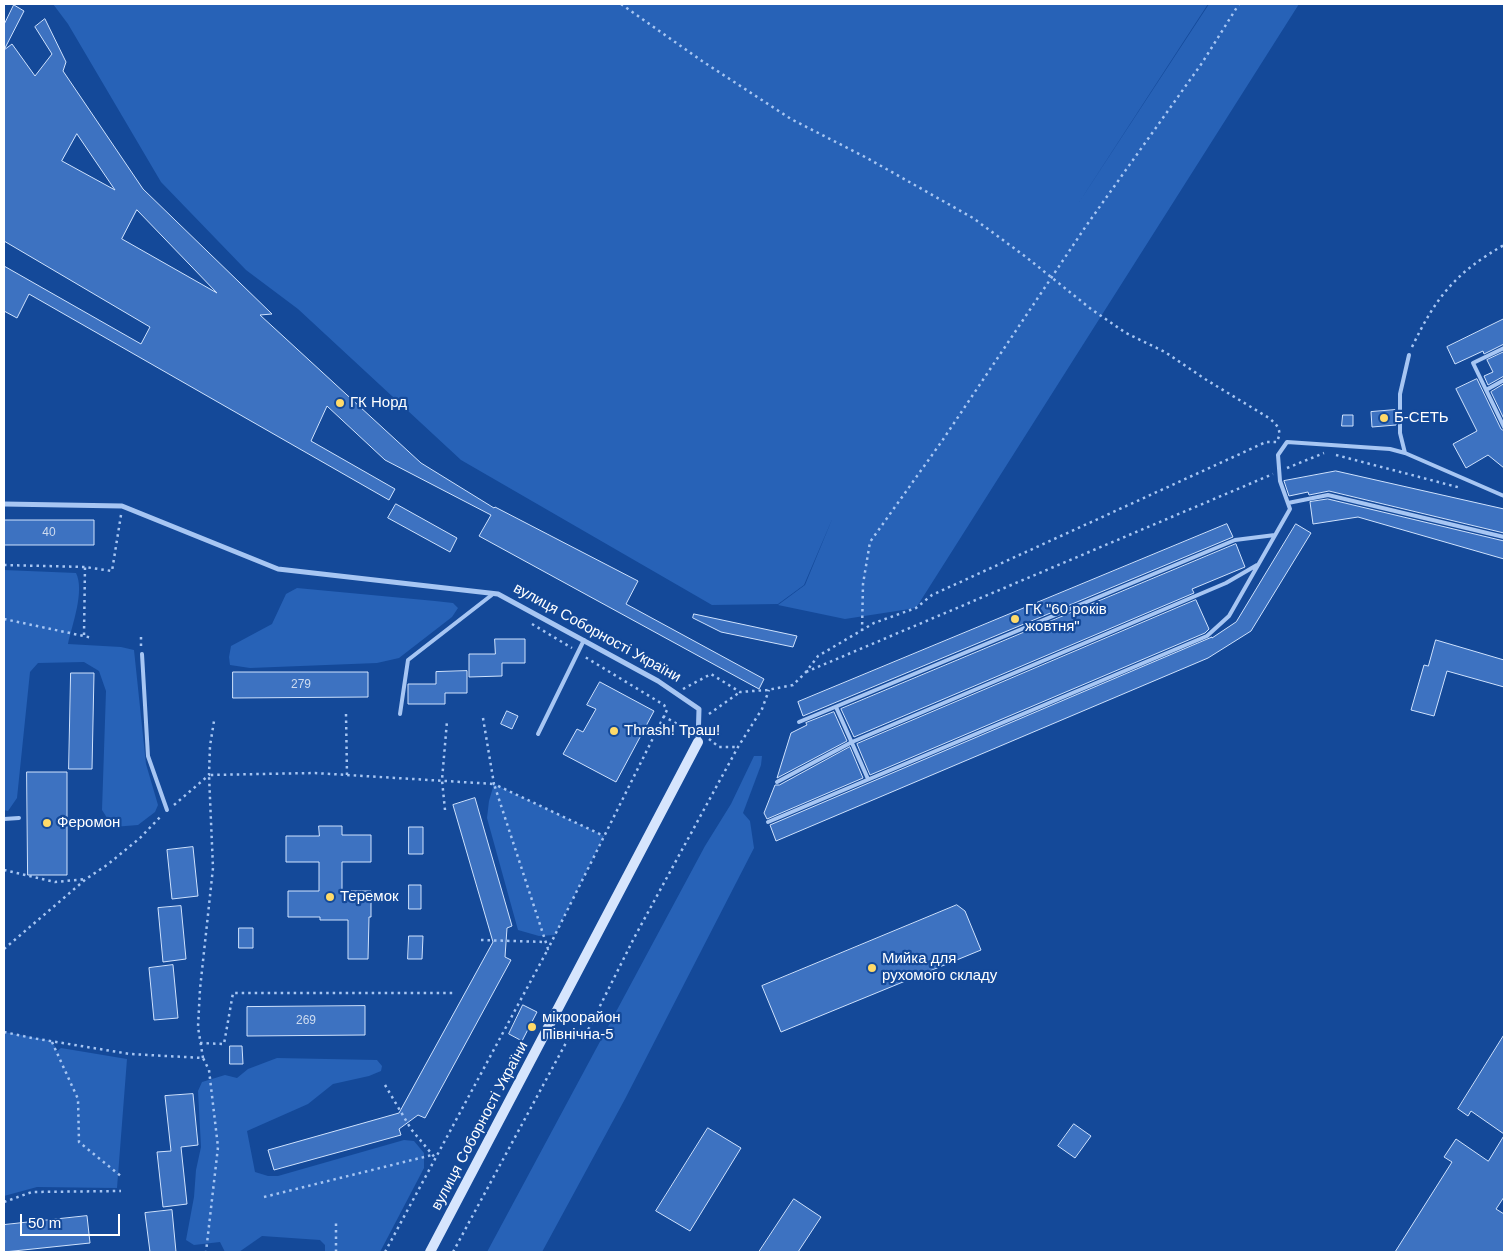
<!DOCTYPE html>
<html>
<head>
<meta charset="utf-8">
<style>
  body { margin:0 }
  #map { position:relative; width:1508px; height:1256px; overflow:hidden; background:#144999; font-family:Helvetica,sans-serif }
  canvas { display:block }
  .frame { position:absolute; inset:0; border:5px solid #fff; pointer-events:none }
  .scale { position:absolute; left:20px; top:1214px; width:100px; height:22px; box-sizing:border-box; border:2px solid #fff; border-top:0; padding-left:6px; font-size:15px; line-height:18px; white-space:nowrap; color:#fff; -webkit-text-stroke:4px #144999; paint-order:stroke }
</style>
</head>
<body>
<div id="map">
<canvas width="1508" height="1256"></canvas>
<div class="frame"></div>
<div class="scale">50 m</div>
</div>
<script>
const ctx = document.querySelector('canvas').getContext('2d');
ctx.lineJoin = 'round';
function paint(path, color) {
  ctx.fillStyle = color;
  ctx.fill(path, 'evenodd');
}
function strokePath(path, color, width, dash) {
  ctx.strokeStyle = color;
  ctx.lineWidth = width;
  ctx.lineCap = dash ? 'butt' : 'round';
  ctx.setLineDash(dash || []);
  ctx.stroke(path);
}
function write(font, color, halo, rows, align = 'center') {
  ctx.font = font + ' Helvetica,sans-serif';
  ctx.lineWidth = 4.5;
  ctx.setLineDash([]);
  ctx.textBaseline = 'middle';
  ctx.strokeStyle = halo;
  ctx.fillStyle = color;
  for (const [text, x, y, turn = 0] of rows) {
    ctx.save();
    ctx.translate(x, y);
    ctx.rotate((+turn || 0) * Math.PI / 180);
    ctx.textAlign = isNaN(turn) ? turn : align;
    if (halo) ctx.strokeText(text, 0, 0);
    ctx.fillText(text, 0, 0);
    ctx.restore();
  }
}
const green = new Path2D(`
  M 53,4 L 1208,4 L 1076,207 L 1209,4 L 1299,4 L 916,608 L 845,619 L 778,605 L 805,585 L 833,517 L 804,585 L 778,604 L 712,605 L 461,460 L 298,309 L 246,270 L 161,182 L 68,24 Z
  M 4,570 L 76,573 C 85,591 72,625 68,644 L 121,647 L 134,650 L 146,764 L 158,805 L 155,812 L 138,825 L 113,827 L 102,810 L 106,691 L 99,671 L 84,662 L 38,663 L 30,672 L 17,798 L 8,811 L 4,810 Z
  M 297,588 L 435,601 L 453,603 L 458,608 L 452,617 L 399,658 L 377,663 L 250,668 L 230,665 L 229,657 L 231,646 L 272,624 L 286,594 Z
  M 754,756 L 762,756 L 761,765 L 743,813 L 750,821 L 754,848 L 625,1099 L 542,1252 L 487,1252 L 705,846 L 731,804 Z
  M 494,784 L 604,836 L 555,935 L 539,936 L 518,930 L 487,818 L 489,801 Z
  M 4,1032 L 52,1041 L 57,1051 L 61,1048 L 127,1059 L 117,1188 L 37,1187 L 4,1196 Z
  M 277,1058 L 377,1060 L 382,1066 L 381,1071 L 369,1076 L 333,1084 L 308,1104 L 247,1131 L 255,1172 L 268,1176 L 278,1176 L 404,1140 L 414,1141 L 424,1153 L 424,1168 L 380,1252 L 325,1252 L 325,1245 L 320,1240 L 262,1236 L 239,1252 L 225,1252 L 220,1242 L 194,1245 L 186,1240 L 194,1197 L 196,1170 L 201,1147 L 198,1091 L 202,1082 L 225,1075 L 237,1078 L 248,1069 Z`);
const building = new Path2D(`
  M 14,5 L 24,11 L 4,50 L 4,25 Z
  M 45,19 L 66,62 L 63,71 L 143,189 L 272,314 L 260,315 L 421,463 L 494,508 L 495,507 L 638,581 L 626,604 L 764,679 L 759,689 L 479,536 L 491,515 L 385,460 L 327,406 L 311,441 L 395,489 L 389,500 L 29,294 L 17,318 L 4,311 L 4,266 L 141,344 L 150,327 L 4,241 L 4,50 L 12,44 L 35,76 L 52,54 L 35,27 ZM 77,134 L 115,190 L 62,161 ZM 137,210 L 217,293 L 122,239 Z
  M 1504,319 L 1504,344 L 1484,354 L 1483,351 L 1455,364 L 1447,347 Z
  M 1504,352 L 1504,376 L 1488,385 L 1484,376 L 1493,372 L 1487,360 Z
  M 1477,379 L 1501,429 L 1504,431 L 1504,468 L 1488,455 L 1466,468 L 1453,444 L 1477,431 L 1456,389 Z
  M 1504,384 L 1504,419 L 1491,392 Z
  M 1395,410 L 1396,425 L 1372,427 L 1371,412 Z
  M 1343,415 L 1353,415 L 1353,426 L 1342,426 Z
  M 1336,471 L 1504,509 L 1504,533 L 1329,491 L 1309,495 L 1308,492 L 1289,496 L 1284,481 Z
  M 1328,499 L 1504,541 L 1504,559 L 1358,517 L 1313,524 L 1310,502 Z
  M 396,504 L 457,538 L 450,552 L 388,518 Z
  M 4,520 L 94,520 L 94,545 L 4,545 Z
  M 1227,524 L 1233,537 L 803,716 L 798,702 Z
  M 1296,524 L 1311,533 L 1251,631 L 1208,658 L 776,841 L 770,825 L 1212,637 L 1212,638 L 1236,622 Z
  M 1236,544 L 1245,567 L 1192,589 L 1194,593 L 854,737 L 841,709 Z
  M 1196,600 L 1209,629 L 1205,633 L 870,775 L 857,744 Z
  M 694,614 L 797,636 L 793,647 L 721,632 L 693,618 Z
  M 495,639 L 525,639 L 525,663 L 502,663 L 502,676 L 469,677 L 469,654 L 495,654 Z
  M 1436,640 L 1504,660 L 1504,687 L 1447,671 L 1434,716 L 1411,710 L 1424,665 L 1428,666 Z
  M 467,671 L 467,693 L 445,693 L 445,704 L 408,704 L 408,684 L 436,684 L 436,672 Z
  M 233,672 L 368,672 L 368,697 L 233,698 Z
  M 71,673 L 94,673 L 92,769 L 69,769 Z
  M 600,682 L 654,711 L 616,782 L 563,754 L 577,729 L 583,732 L 596,709 L 587,705 Z
  M 507,711 L 518,716 L 512,729 L 501,724 Z
  M 834,712 L 847,741 L 777,778 L 791,733 L 807,725 L 806,723 Z
  M 850,747 L 863,778 L 767,819 L 764,813 L 775,785 L 779,785 Z
  M 27,772 L 67,772 L 67,875 L 28,875 Z
  M 475,798 L 512,926 L 507,928 L 505,957 L 511,960 L 425,1118 L 418,1115 L 399,1129 L 401,1135 L 274,1170 L 268,1150 L 399,1113 L 493,942 L 453,805 Z
  M 319,826 L 342,826 L 342,835 L 371,835 L 371,862 L 342,862 L 342,891 L 371,891 L 371,917 L 369,917 L 368,959 L 348,959 L 348,920 L 320,920 L 320,917 L 288,917 L 288,891 L 319,891 L 319,862 L 286,862 L 286,836 L 319,836 Z
  M 409,827 L 423,827 L 423,854 L 409,854 Z
  M 193,847 L 198,896 L 172,899 L 167,850 Z
  M 409,885 L 421,885 L 421,909 L 409,909 Z
  M 957,905 L 965,911 L 981,950 L 781,1032 L 762,986 Z
  M 181,906 L 186,959 L 163,962 L 158,908 Z
  M 239,928 L 253,928 L 253,948 L 239,948 Z
  M 409,936 L 423,936 L 422,959 L 408,959 Z
  M 173,965 L 178,1018 L 154,1020 L 149,968 Z
  M 523,1005 L 537,1012 L 522,1041 L 509,1034 Z
  M 365,1006 L 365,1035 L 247,1036 L 247,1007 Z
  M 1504,1035 L 1504,1134 L 1471,1111 L 1468,1116 L 1458,1109 Z
  M 230,1046 L 242,1046 L 243,1064 L 230,1064 Z
  M 193,1094 L 198,1145 L 181,1147 L 187,1204 L 163,1207 L 157,1152 L 171,1151 L 165,1096 Z
  M 1074,1124 L 1091,1136 L 1075,1158 L 1058,1146 Z
  M 708,1128 L 741,1148 L 690,1231 L 656,1211 Z
  M 1504,1136 L 1504,1197 L 1496,1209 L 1504,1214 L 1504,1252 L 1395,1252 L 1452,1162 L 1444,1157 L 1456,1139 L 1488,1161 Z
  M 794,1199 L 821,1217 L 798,1252 L 759,1252 Z
  M 172,1210 L 176,1252 L 150,1252 L 145,1213 Z
  M 87,1216 L 90,1243 L 4,1252 L 4,1225 Z`);
const path = new Path2D(`
  M 621,4 L 702,61 L 791,119 L 867,158 L 973,218 L 1026,257 L 1091,309 L 1126,333 L 1165,352 L 1205,379 L 1269,418 C 1276,424 1282,429 1278,439
  M 1412,347 C 1436,297 1455,273 1504,245
  M 1336,455 L 1461,488
  M 1287,468 L 1324,453
  M 4,565 L 85,567 L 112,571 L 121,515
  M 4,619 L 93,638
  M 532,624 L 572,648
  M 862,631 L 863,584 L 870,542 L 942,441 L 1086,226 L 1202,63 L 1239,4
  M 84,635 L 85,567
  M 141,637 L 141,646
  M 806,672 L 1273,474
  M 683,689 L 711,674 L 740,692 L 767,690 L 793,685 L 806,672 L 818,656 L 874,623 L 916,608 L 932,595 L 1266,442 L 1278,442
  M 346,714 L 347,775
  M 709,714 L 740,692
  M 663,716 L 690,731
  M 483,718 L 494,784 L 604,836
  M 709,739 L 719,747 L 738,747
  M 174,805 L 209,775 L 210,746 L 214,721
  M 445,810 L 442,780 L 447,721
  M 4,870 L 55,882 L 86,879
  M 481,940 L 545,942
  M 4,949 L 86,879 L 107,865 L 140,838 L 162,815
  M 4,1032 L 32,1038 L 130,1054 L 203,1058 L 209,1070 L 218,1147 L 206,1252
  M 52,1042 L 78,1099 L 79,1142 L 122,1177
  M 200,1043 L 224,1044 L 233,993 L 453,993
  M 203,1058 L 198,1027 L 200,989 L 213,868 L 209,775 L 315,773 L 494,784 L 548,949 L 667,710 L 664,705 L 585,657
  M 385,1085 L 411,1129 L 436,1159
  M 264,1197 L 432,1155
  M 4,1202 L 32,1192 L 121,1191
  M 336,1252 L 336,1222
  M 385,1252 L 548,949
  M 453,1252 L 574,1028 L 586,1034 L 634,938 L 738,747 L 762,709 L 769,690`);
const lane = new Path2D(`
  M 1504,348 L 1473,363 L 1504,427
  M 1486,390 L 1504,380
  M 1405,453 L 1400,433 L 1400,394 L 1409,355
  M 1288,503 L 1328,495 L 1504,537
  M 142,654 L 148,756 L 167,810
  M 836,707 L 868,779
  M 400,714 L 408,660 L 493,594
  M 799,722 L 1235,540 L 1275,535
  M 538,734 L 584,640
  M 777,782 L 852,742 L 1226,583 L 1257,565
  M 4,819 L 19,818
  M 768,822 L 1207,636 L 1229,616 L 1290,509 L 1280,481 L 1278,455 L 1287,442 L 1390,449 L 1405,453 L 1504,496`);
const street = new Path2D(`
  M 4,504 L 122,506 L 278,569 L 498,594 L 658,681 L 699,709 L 698,742`);
const secondary = new Path2D(`
  M 430,1252 L 698,742`);
const markers = [
  [340,403,5,"#ffda69"],
  [1384,418,5,"#ffda69"],
  [1015,619,5,"#ffda69"],
  [614,731,5,"#ffda69"],
  [47,823,5,"#ffda69"],
  [330,897,5,"#ffda69"],
  [872,968,5,"#ffda69"],
  [532,1027,5,"#ffda69"]
];
const numberNames = [
  ["40",49,533],
  ["279",301,685],
  ["269",306,1021]
];
const poiNames = [
  ["ГК Норд",350,403],
  ["Б-СЕТЬ",1394,418],
  ["ГК \"60 років",1025,610],
  ["жовтня\"",1025,627],
  ["Thrash! Траш!",624,731],
  ["Феромон",57,823],
  ["Теремок",340,897],
  ["Мийка для",882,959],
  ["рухомого складу",882,976],
  ["мікрорайон",542,1018],
  ["Північна-5",542,1035]
];
const streetNames = [
  ["вулиця Соборності України",597,633,29],
  ["вулиця Соборності України",480,1126,-62]
];
paint(green, '#2762b7');
paint(building, '#3d72c1');
strokePath(building, '#cfe2fd', 1);
strokePath(path, '#a7c6f3', 2.5, [2.5, 4]);
strokePath(lane, '#a7c6f3', 4);
strokePath(street, '#a7c6f3', 5);
strokePath(secondary, '#d6e5fd', 10);
for (const [x, y, r, color] of markers) {
  const dot = new Path2D();
  dot.arc(x, y, r, 0, 2 * Math.PI);
  ctx.fillStyle = color;
  ctx.fill(dot);
  strokePath(dot, '#144999', 2);
}
write('12px', '#cedcf0', null, numberNames);
write('15px', '#fff', '#144999', poiNames, 'left');
write('15px', '#fff', '#144999', streetNames);
</script>
</body>
</html>
